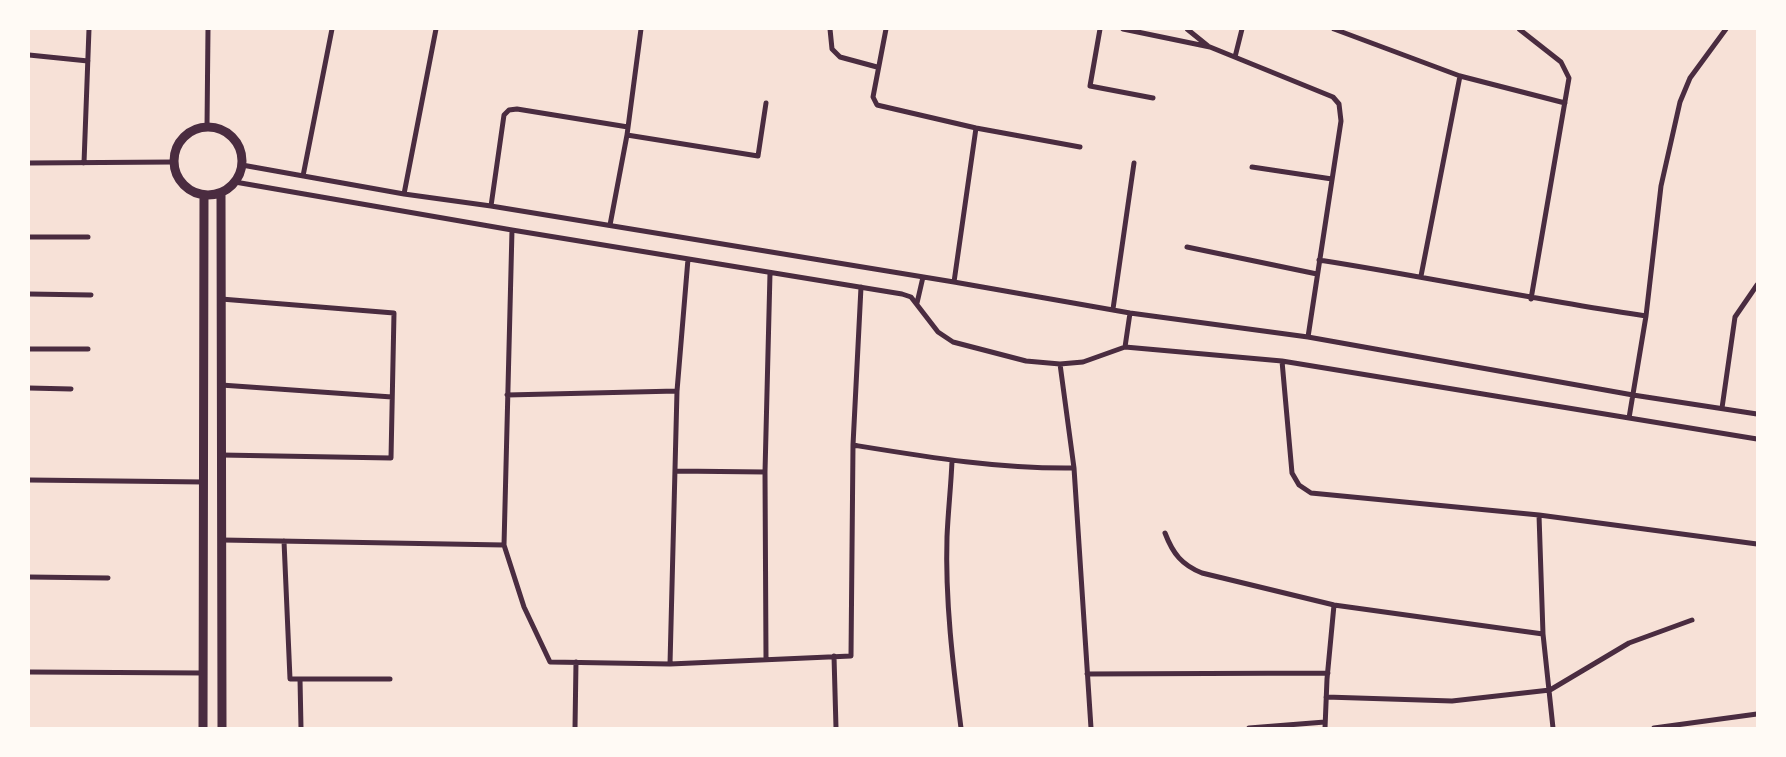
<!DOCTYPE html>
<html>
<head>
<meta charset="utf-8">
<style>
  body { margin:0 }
  #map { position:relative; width:1786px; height:757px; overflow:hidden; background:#f7e1d7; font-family:"PT Serif",serif }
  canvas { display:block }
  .frame { position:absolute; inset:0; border:30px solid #fffaf5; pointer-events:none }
</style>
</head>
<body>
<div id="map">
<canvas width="1786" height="757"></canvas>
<div class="frame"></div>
</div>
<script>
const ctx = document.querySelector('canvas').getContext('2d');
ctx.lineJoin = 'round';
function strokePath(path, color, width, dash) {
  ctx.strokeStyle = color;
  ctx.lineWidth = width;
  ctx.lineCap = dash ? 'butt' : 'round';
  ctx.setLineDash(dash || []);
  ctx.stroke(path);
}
const minor = new Path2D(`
  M 830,29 L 832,49 L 840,57 L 877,67
  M 886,29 L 873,97 L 877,105 L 976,128 L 1080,147
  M 1100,29 L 1090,86 L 1153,98
  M 1123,29 L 1210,47 L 1333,97 L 1339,104 L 1341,121 L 1308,337
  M 1187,29 L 1208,46
  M 1334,29 L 1460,76 L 1565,103
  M 1519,29 L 1561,62 L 1569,78 L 1531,299
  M 29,55 L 88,61
  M 1235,57 L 1242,29
  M 207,127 L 208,29
  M 627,135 L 758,156 L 766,103
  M 29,163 L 174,162
  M 84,163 L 89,29
  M 242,165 L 404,194 L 491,206 L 954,282 L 1130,313 L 1308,337 L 1633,395 L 1757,414
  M 1252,167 L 1332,179
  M 303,176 L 332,29
  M 235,182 L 512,230 L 902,294 L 911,297 L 938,332 L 953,342 L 1026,361 L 1060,364 L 1083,362 L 1125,347 L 1282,361 L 1757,439
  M 404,194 L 436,29
  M 491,206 L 504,115 L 509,110 L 517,109 L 628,127
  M 610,225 L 627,135 L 641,29
  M 512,230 L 504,545 L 524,607 L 550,662 L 670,664 L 851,656 L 853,445 L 861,287
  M 29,237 L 88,237
  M 1187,247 L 1317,274
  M 1319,260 C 1428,277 1536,300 1646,316
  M 1421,276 L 1460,76
  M 954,282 L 976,128
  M 29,294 L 91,295
  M 221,299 L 394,313 L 391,458 L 221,455
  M 917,303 L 923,277
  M 1113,309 L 1134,163
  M 1125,347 L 1130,313
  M 29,349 L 88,349
  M 1282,361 L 1292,473 L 1299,485 L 1311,493 L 1539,515 L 1757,544
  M 1060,364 L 1074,468 L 1091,728
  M 221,385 L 392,397
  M 29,388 L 71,389
  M 507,395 L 677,391
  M 1722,408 L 1735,317 L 1757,285
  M 1629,418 L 1646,316 L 1661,186 L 1680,102 L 1690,78 L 1726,29
  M 853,445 C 927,457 999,469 1074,468
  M 952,461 C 951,486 948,512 947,537 C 945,601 953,665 961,728
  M 675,471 L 765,472
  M 29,480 L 204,482
  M 1539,515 L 1543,634 L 1553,728
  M 1165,533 C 1173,554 1182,565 1202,573 L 1334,605 L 1543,634
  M 222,540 L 504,545
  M 284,541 L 290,679 L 390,679
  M 29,577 L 108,578
  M 834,656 L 836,728
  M 766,658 L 765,472 L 770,273
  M 670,664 L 677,391 L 688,259
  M 29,672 L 204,673
  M 1087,674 L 1328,673
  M 300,679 L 301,728
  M 1326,697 L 1452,701 L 1550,690 L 1629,643 L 1692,620
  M 575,728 L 576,662
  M 1249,728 L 1325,722
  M 1325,728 L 1327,679 L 1334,605
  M 1654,728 L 1757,714`);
const tertiary = new Path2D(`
  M174 161a34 34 0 1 1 68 0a34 34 0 1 1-68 0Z
  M 221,193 L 222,728
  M 203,728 L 204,195`);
strokePath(minor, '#4a2c40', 5);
strokePath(tertiary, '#4a2c40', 9);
</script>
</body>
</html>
